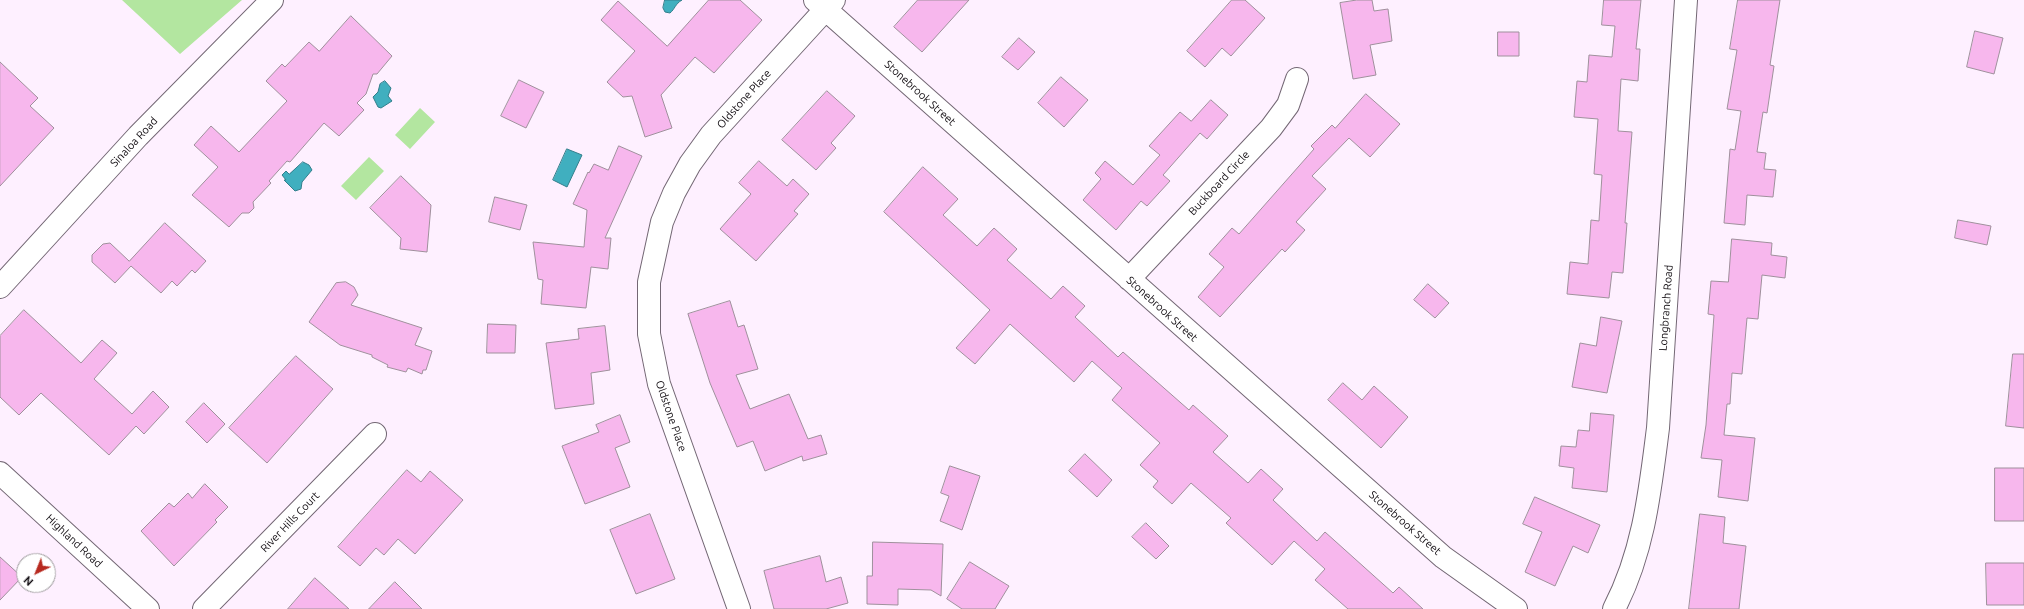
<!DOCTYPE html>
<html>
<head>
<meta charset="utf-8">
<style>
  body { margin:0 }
  #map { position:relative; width:2024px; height:609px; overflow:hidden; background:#fef0ff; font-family:Ubuntu,sans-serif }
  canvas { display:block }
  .north { position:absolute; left:16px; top:553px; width:40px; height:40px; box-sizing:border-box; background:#fff; border:1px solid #a09ea0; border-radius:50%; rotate:223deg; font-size:11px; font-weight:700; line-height:16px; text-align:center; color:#110c11 }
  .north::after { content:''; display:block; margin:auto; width:14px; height:18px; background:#b7291f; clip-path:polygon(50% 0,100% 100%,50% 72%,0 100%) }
</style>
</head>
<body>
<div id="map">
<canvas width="2024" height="609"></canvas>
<div class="north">N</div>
</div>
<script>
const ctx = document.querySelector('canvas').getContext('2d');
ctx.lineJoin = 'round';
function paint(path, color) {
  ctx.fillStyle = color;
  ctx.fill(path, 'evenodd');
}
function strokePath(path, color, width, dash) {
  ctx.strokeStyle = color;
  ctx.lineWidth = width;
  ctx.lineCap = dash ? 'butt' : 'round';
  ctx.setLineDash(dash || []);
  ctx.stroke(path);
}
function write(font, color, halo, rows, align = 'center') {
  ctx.font = font + ' Ubuntu,sans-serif';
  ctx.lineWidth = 3;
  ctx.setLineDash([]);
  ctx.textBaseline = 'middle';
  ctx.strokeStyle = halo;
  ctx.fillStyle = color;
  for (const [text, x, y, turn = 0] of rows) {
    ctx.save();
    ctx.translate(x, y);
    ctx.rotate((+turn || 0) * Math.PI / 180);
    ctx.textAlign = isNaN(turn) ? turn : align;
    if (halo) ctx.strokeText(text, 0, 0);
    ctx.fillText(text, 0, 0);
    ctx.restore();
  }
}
const green = new Path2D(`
  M 122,0 L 242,0 L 180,54 Z
  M 420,108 L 435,122 L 410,149 L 395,135 Z
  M 369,157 L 384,171 L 356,200 L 341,186 Z`);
const water = new Path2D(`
  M 665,0 L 682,0 C 675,4 675,9 670,13 L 665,12 L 663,8 Z
  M 385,81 L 391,88 L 388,96 L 392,101 L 381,108 L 378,107 L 373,97 L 378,92 L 380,84 Z
  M 567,149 L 582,155 L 567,187 L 553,180 Z
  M 303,162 L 309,165 L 312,170 L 302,182 L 301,189 L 295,191 L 284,180 L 286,180 L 282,175 L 286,171 L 289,174 Z`);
const building = new Path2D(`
  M 709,0 L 740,0 L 762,20 L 714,73 L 695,57 L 661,95 L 672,128 L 645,137 L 632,96 L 623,97 L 607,82 L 635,51 L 601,20 L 618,1 L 667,46 Z
  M 918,0 L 969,0 L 922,52 L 894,27 Z
  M 1232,0 L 1245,0 L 1265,18 L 1231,56 L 1222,48 L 1205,67 L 1187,51 Z
  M 1357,0 L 1372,0 L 1374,11 L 1388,9 L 1392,41 L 1370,45 L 1376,75 L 1353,79 L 1340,3 Z
  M 1604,0 L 1641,0 L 1636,49 L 1640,49 L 1638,81 L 1621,79 L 1618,131 L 1632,132 L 1625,223 L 1627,223 L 1623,273 L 1612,272 L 1609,298 L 1567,294 L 1570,262 L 1588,264 L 1591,220 L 1599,221 L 1602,175 L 1594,174 L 1598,119 L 1574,117 L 1577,81 L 1587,82 L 1589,55 L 1612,57 L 1615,26 L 1602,25 Z
  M 1738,0 L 1780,0 L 1770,65 L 1774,66 L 1767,113 L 1763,112 L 1757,152 L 1766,153 L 1764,169 L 1776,170 L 1773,197 L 1747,195 L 1745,225 L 1724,223 L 1730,149 L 1735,150 L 1741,111 L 1727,109 L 1737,50 L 1730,49 Z
  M 351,16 L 392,56 L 377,74 L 373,74 L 366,94 L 357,103 L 364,110 L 339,136 L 324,123 L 290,162 L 287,161 L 269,181 L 271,183 L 253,202 L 254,208 L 249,213 L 242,213 L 229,227 L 192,195 L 218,167 L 194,145 L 211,126 L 239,152 L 287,101 L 266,81 L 282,64 L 285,67 L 309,42 L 319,51 Z
  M 1975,31 L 2003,38 L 1994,74 L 1967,67 Z
  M 1498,32 L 1519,32 L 1519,56 L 1498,56 Z
  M 1019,38 L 1035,52 L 1018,70 L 1002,57 Z
  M 0,62 L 38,98 L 30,106 L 54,128 L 0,186 Z
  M 1061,77 L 1088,100 L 1064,127 L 1038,103 Z
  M 519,80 L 544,92 L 526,128 L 501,116 Z
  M 827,91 L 855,116 L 831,143 L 836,148 L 816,170 L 782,140 Z
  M 1366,94 L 1400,124 L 1370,157 L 1349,138 L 1312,176 L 1326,189 L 1296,222 L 1305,230 L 1285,252 L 1282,249 L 1220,317 L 1198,297 L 1224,267 L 1209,254 L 1232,228 L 1239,234 L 1314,149 L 1311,146 L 1332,125 L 1335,128 Z
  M 1211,100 L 1228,115 L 1207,139 L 1200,133 L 1163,175 L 1170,181 L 1147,206 L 1141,201 L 1116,230 L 1083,200 L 1101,179 L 1095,173 L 1105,161 L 1133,185 L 1160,155 L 1149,146 L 1180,112 L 1191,121 Z
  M 619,146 L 642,156 L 605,238 L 611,238 L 608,269 L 591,267 L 586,308 L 541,304 L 543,280 L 538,279 L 533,242 L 584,247 L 587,210 L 573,204 L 588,172 L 589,173 L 594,164 L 608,170 Z
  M 759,161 L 787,186 L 793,179 L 809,194 L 794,211 L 798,214 L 756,261 L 720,229 L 751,194 L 739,183 Z
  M 923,167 L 958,199 L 943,215 L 977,246 L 994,228 L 1017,249 L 1007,260 L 1051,299 L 1063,286 L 1085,306 L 1075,317 L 1118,357 L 1123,352 L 1189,410 L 1193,405 L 1228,436 L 1213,452 L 1248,483 L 1261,469 L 1283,489 L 1273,500 L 1317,541 L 1325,532 L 1393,593 L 1399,587 L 1423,609 L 1348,609 L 1315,580 L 1325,569 L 1294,541 L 1272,565 L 1226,523 L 1231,518 L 1191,483 L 1172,504 L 1153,487 L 1158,481 L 1140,465 L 1160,443 L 1112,400 L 1122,388 L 1092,361 L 1074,382 L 1010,324 L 975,364 L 956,348 L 990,310 L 884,212 Z
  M 401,176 L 431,205 L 427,252 L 400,249 L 401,238 L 370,208 Z
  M 495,197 L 527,205 L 520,230 L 489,222 Z
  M 1958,220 L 1991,226 L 1987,245 L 1955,238 Z
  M 165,223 L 206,261 L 195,273 L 192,270 L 177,286 L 172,281 L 161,293 L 131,266 L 115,283 L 92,262 L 92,255 L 103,244 L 110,243 L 129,261 Z
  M 1732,239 L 1772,243 L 1771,255 L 1787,257 L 1785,278 L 1762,275 L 1758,319 L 1747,318 L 1742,374 L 1732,373 L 1730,404 L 1727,404 L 1724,435 L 1755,438 L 1748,501 L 1718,497 L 1722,460 L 1701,458 L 1706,425 L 1714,315 L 1708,314 L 1711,281 L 1728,282 Z
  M 346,282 L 354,287 L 358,295 L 351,305 L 422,328 L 415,345 L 432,351 L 426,370 L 423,370 L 422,374 L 408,368 L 406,372 L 387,367 L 388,365 L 372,357 L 372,355 L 340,345 L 309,322 L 336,283 Z
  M 1428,284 L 1449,303 L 1435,318 L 1414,300 Z
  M 730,301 L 738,327 L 744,325 L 758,369 L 736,375 L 750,409 L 789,394 L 808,439 L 821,435 L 827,454 L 803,461 L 802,456 L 765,471 L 753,441 L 737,447 L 710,383 L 688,314 Z
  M 24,310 L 81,363 L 102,340 L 117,353 L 94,379 L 132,414 L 153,391 L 169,407 L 144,434 L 136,426 L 109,455 L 41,393 L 19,415 L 0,397 L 0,336 Z
  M 1601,317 L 1622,321 L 1607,393 L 1572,387 L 1580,343 L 1596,346 Z
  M 488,324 L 516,325 L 515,353 L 487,353 Z
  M 605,326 L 610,370 L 591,373 L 594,404 L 555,409 L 546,343 L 579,339 L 578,329 Z
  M 2013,354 L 2024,354 L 2024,428 L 2006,426 Z
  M 296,356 L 333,389 L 267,463 L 229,428 Z
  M 1343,383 L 1362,400 L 1374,386 L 1408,417 L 1381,448 L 1328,400 Z
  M 204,403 L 225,424 L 207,443 L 186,422 Z
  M 1591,413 L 1614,415 L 1607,492 L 1572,488 L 1574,468 L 1559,466 L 1561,446 L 1576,447 L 1578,430 L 1589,431 Z
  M 620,415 L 630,442 L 615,448 L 630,487 L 585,504 L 562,446 L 599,432 L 596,425 Z
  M 1085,454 L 1112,480 L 1097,497 L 1069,471 Z
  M 950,466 L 980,476 L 962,530 L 940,521 L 949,496 L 941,493 Z
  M 1995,468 L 2024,468 L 2024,521 L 1995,521 Z
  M 407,470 L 421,482 L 430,471 L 463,500 L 415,554 L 398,539 L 384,555 L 376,548 L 360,566 L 338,547 Z
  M 205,484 L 228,507 L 215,520 L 217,522 L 174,566 L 141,531 L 169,503 L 174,507 L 188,493 L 192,498 Z
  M 1535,497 L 1600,525 L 1588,553 L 1573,546 L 1555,586 L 1525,572 L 1542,532 L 1523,524 Z
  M 650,514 L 675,579 L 636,594 L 610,530 Z
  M 1700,514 L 1725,517 L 1723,543 L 1746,546 L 1739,609 L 1689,609 Z
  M 1146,523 L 1169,546 L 1156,559 L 1132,537 Z
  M 873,542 L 943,544 L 941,596 L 931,590 L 898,589 L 898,605 L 867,604 L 867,576 L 872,576 Z
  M 820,556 L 826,582 L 841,577 L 848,603 L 826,609 L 774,609 L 764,571 Z
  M 0,557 L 22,577 L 0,600 Z
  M 970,562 L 1009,586 L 995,609 L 962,609 L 947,599 Z
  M 1986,563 L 2024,563 L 2024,605 L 1987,605 Z
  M 315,578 L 349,609 L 288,609 Z
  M 395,582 L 422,609 L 369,609 Z`);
const minor = new Path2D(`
  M 815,0 L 1443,557 L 1516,609
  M 1129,279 L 1271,128 L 1288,105 L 1297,79
  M 0,287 L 138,136 L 272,0
  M 0,473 L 148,609
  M 204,609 L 375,434
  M 739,609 L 659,384 L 649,334 L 649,282 L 662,222 L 674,193 L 690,164 L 711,135 L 834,0
  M 1614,609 C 1644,551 1650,491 1658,428 L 1686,0`);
const streetNames = [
  ["Stonebrook Street",920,93,42],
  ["Oldstone Place",744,99,-48],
  ["Sinaloa Road",134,142,-47],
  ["Buckboard Circle",1219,183,-47],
  ["Longbranch Road",1666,308,-86],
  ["Stonebrook Street",1162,309,42],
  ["Oldstone Place",671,416,71],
  ["River Hills Court",290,522,-46],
  ["Stonebrook Street",1405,523,41],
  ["Highland Road",74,541,43]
];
paint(green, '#b3e6a0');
paint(water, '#40afbf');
strokePath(water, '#327e8b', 1);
paint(building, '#f7b7ed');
strokePath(building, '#9f909c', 1);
strokePath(minor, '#736774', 24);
strokePath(minor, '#fff', 22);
write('11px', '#110c11', '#fff', streetNames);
</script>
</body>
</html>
